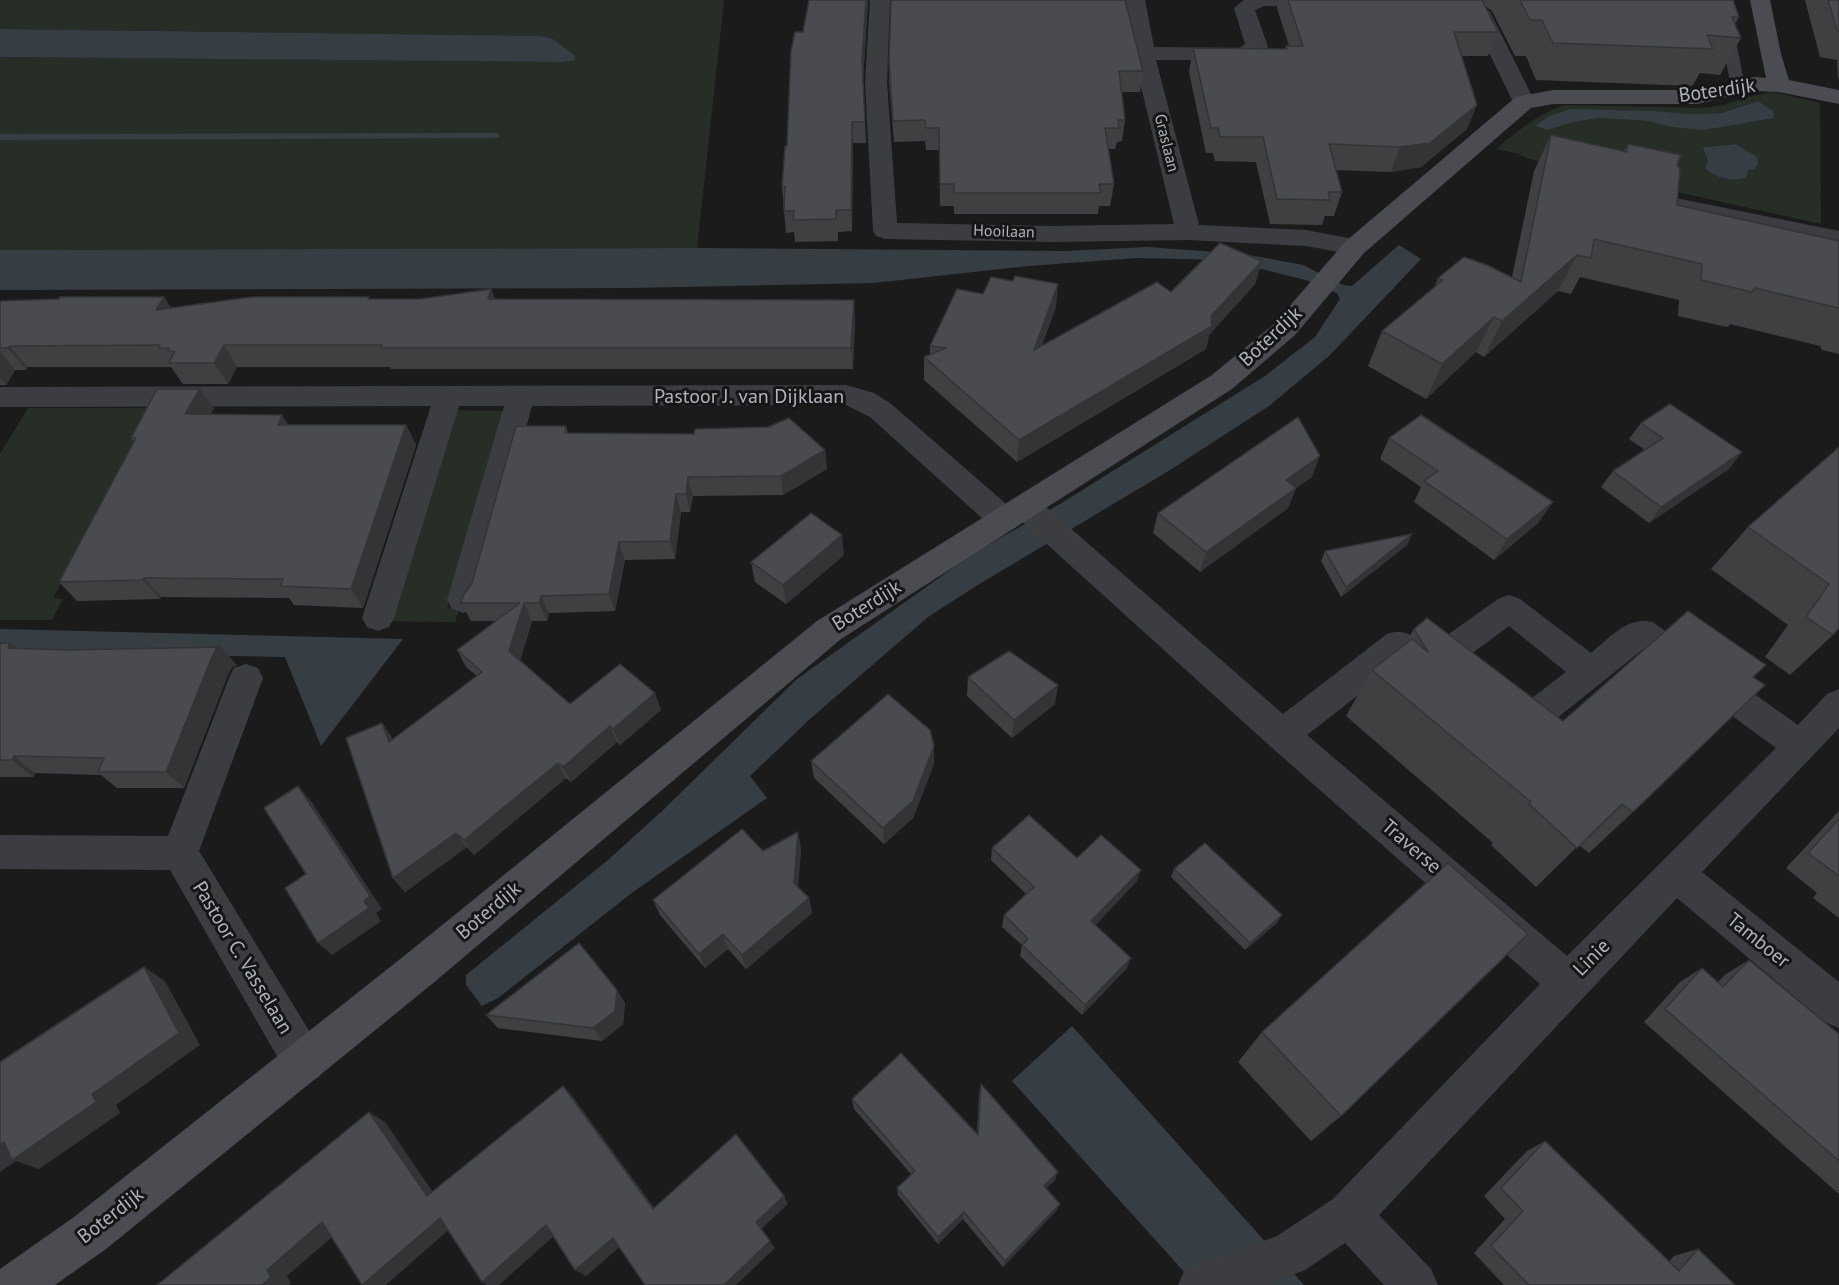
<!DOCTYPE html>
<html>
<head>
<meta charset="utf-8">
<style>
  body { margin:0 }
  canvas { display:block; background:#1b1b1c }
</style>
</head>
<body>
<canvas width="1839" height="1285"></canvas>
<script>
const ctx = document.querySelector('canvas').getContext('2d');
ctx.lineJoin = 'round';
function paint(path, color) {
  ctx.fillStyle = color;
  ctx.fill(path, 'evenodd');
}
function strokePath(path, color, width, dash) {
  ctx.strokeStyle = color;
  ctx.lineWidth = width;
  ctx.lineCap = dash ? 'butt' : 'round';
  ctx.setLineDash(dash || []);
  ctx.stroke(path);
}
function write(font, color, halo, rows, align = 'center') {
  ctx.font = font + ' "PT Sans",sans-serif';
  ctx.lineWidth = 6;
  ctx.setLineDash([]);
  ctx.textBaseline = 'middle';
  ctx.strokeStyle = halo;
  ctx.fillStyle = color;
  for (const [text, x, y, turn = 0] of rows) {
    ctx.save();
    ctx.translate(x, y);
    ctx.rotate((+turn || 0) * Math.PI / 180);
    ctx.textAlign = isNaN(turn) ? turn : align;
    if (halo) ctx.strokeText(text, 0, 0);
    ctx.fillText(text, 0, 0);
    ctx.restore();
  }
}
const green = new Path2D(`
  M 0,0 L 724,0 L 697,248 L 0,250 L 0,57 L 562,62 L 553,39 L 541,36 L 0,29 Z
  M 1772,92 L 1820,103 L 1821,224 L 1529,159 L 1519,154 L 1496,149 C 1517,131 1537,115 1564,105 L 1700,108 L 1724,105 L 1744,98 ZM 1758,101 L 1773,111 L 1672,127 L 1648,121 L 1599,118 L 1569,123 L 1548,130 L 1535,126 L 1616,110 L 1690,114 L 1721,113 ZM 1736,144 L 1751,153 L 1745,178 C 1730,181 1717,179 1706,168 L 1708,161 L 1707,146 Z
  M 28,408 L 154,408 L 53,598 L 63,599 L 52,620 L 0,620 L 0,454 Z
  M 451,410 L 506,411 L 447,608 L 459,609 L 455,622 L 368,621 Z`);
const water = new Path2D(`
  M 0,29 L 541,36 L 553,39 L 575,56 L 575,60 L 562,62 L 0,57 Z
  M 1758,101 L 1773,111 L 1774,118 L 1703,130 L 1672,127 L 1648,121 L 1599,118 L 1569,123 L 1548,130 L 1535,126 L 1548,117 L 1569,109 L 1652,111 L 1690,114 L 1721,113 Z
  M 1736,144 L 1757,157 L 1758,163 L 1755,169 L 1748,170 L 1746,178 C 1730,181 1717,179 1705,168 L 1708,161 L 1703,147 Z
  M 1399,245 L 1421,259 L 1329,356 L 1269,406 L 1170,470 L 976,586 L 928,617 L 811,718 L 750,776 L 767,798 L 633,892 L 498,998 L 482,1006 L 466,985 L 466,975 L 608,860 L 661,812 L 797,679 L 974,553 L 1060,504 L 1265,376 L 1315,337 L 1340,299 L 1337,293 L 1306,280 L 1224,260 L 1137,258 L 1028,266 L 873,283 L 630,288 L 0,290 L 0,250 L 697,248 L 1065,251 L 1147,247 L 1244,254 L 1303,265 L 1343,285 L 1352,286 Z
  M 0,629 L 403,639 L 321,746 L 285,657 L 0,651 Z
  M 1072,1026 L 1304,1285 L 1196,1285 L 1012,1081 Z`);
const stream = new Path2D(`
  M 496,133 L 499,134 L 499,138 L 0,140 L 0,134 Z`);
const lane = new Path2D(`
  M 1714,0 L 1728,0 L 1745,87 L 1743,90 L 1733,90 L 1731,87 Z
  M 1666,196 L 1839,231 L 1839,241 L 1661,204 L 1658,201 L 1661,198 Z`);
const street = new Path2D(`
  M 870,0 L 890,0 L 887,82 L 897,223 L 1051,226 L 1174,224 L 1133,53 L 1127,6 L 1120,0 L 1145,0 L 1154,47 L 1239,48 L 1245,44 L 1234,8 L 1244,0 L 1334,0 L 1331,5 L 1324,7 L 1264,6 L 1255,10 L 1268,47 C 1262,55 1252,58 1243,60 L 1156,60 L 1199,225 L 1306,230 L 1364,241 L 1368,247 L 1364,253 L 1355,255 L 1306,246 L 1188,240 L 1051,242 L 885,239 L 876,236 L 873,231 L 865,82 Z
  M 1472,0 L 1478,2 L 1490,12 L 1535,102 L 1532,107 L 1524,109 L 1516,107 L 1513,102 L 1471,15 L 1461,6 L 1464,2 Z
  M 846,385 L 874,393 L 890,403 L 1012,509 L 1011,507 L 1015,499 L 1026,496 L 1037,499 L 1283,714 L 1387,634 C 1405,628 1414,637 1429,648 L 1498,599 L 1509,595 L 1520,599 L 1591,653 C 1609,639 1629,614 1654,623 L 1798,725 L 1827,694 L 1839,689 L 1839,728 L 1702,872 L 1839,982 L 1839,1028 L 1825,1022 L 1677,898 L 1379,1215 L 1431,1269 L 1438,1285 L 1384,1285 L 1345,1243 L 1305,1270 L 1265,1285 L 1178,1285 L 1185,1269 L 1277,1236 L 1333,1199 L 1540,984 L 1270,746 L 1018,518 L 1019,520 L 1015,528 L 1004,532 L 993,528 L 870,417 L 846,405 L 532,406 L 479,600 L 474,609 L 463,613 L 452,609 L 447,600 L 504,406 L 459,406 L 394,618 L 389,627 L 378,631 L 367,627 L 362,618 L 431,406 L 0,407 L 0,387 ZM 1509,626 L 1566,672 L 1511,714 L 1498,718 L 1493,729 C 1500,745 1510,748 1526,743 L 1642,650 L 1776,748 L 1567,956 L 1307,735 L 1399,663 C 1416,676 1427,692 1450,684 L 1455,674 L 1452,668 Z
  M 246,664 L 258,668 L 263,678 L 199,851 L 319,1047 L 325,1062 L 319,1077 L 304,1083 L 289,1077 L 170,870 L 0,869 L 0,835 L 168,836 L 229,678 L 234,668 Z`);
const secondary = new Path2D(`
  M 1750,0 L 1770,0 L 1781,54 L 1789,80 L 1839,90 L 1839,104 L 1779,92 L 1755,91 L 1697,104 L 1553,104 L 1531,108 L 1364,253 L 1295,335 L 1232,389 L 841,639 L 432,984 L 106,1249 L 55,1285 L 0,1285 L 0,1269 L 74,1217 L 404,956 L 817,621 L 1212,375 L 1275,323 L 1346,241 L 1516,97 L 1553,90 L 1697,90 L 1755,77 L 1766,78 Z`);
const wall = new Path2D(`
  M 868,0 L 863,80 L 866,143 L 853,143 L 852,231 L 838,232 L 838,241 L 795,242 L 794,232 L 786,233 L 782,187 L 803,32 Z
  M 1279,0 L 1733,0 L 1739,17 L 1735,24 L 1741,38 L 1720,75 L 1700,73 L 1692,86 L 1536,80 L 1526,56 L 1515,56 L 1492,11 L 1484,5 L 1498,32 L 1488,56 L 1462,56 L 1467,129 L 1421,167 L 1391,172 L 1336,170 L 1342,192 L 1334,216 L 1325,216 L 1322,225 L 1270,224 L 1256,162 L 1215,161 L 1213,153 L 1206,153 L 1189,72 L 1193,48 L 1285,49 L 1286,46 L 1289,46 L 1277,8 Z
  M 1805,0 L 1839,0 L 1839,79 L 1838,78 L 1837,60 L 1820,57 Z
  M 889,61 L 1143,71 L 1140,92 L 1121,92 L 1125,120 L 1122,141 L 1117,142 L 1115,149 L 1108,149 L 1114,184 L 1110,206 L 1099,206 L 1098,214 L 954,214 L 954,206 L 940,206 L 939,150 L 926,150 L 925,141 L 894,142 L 889,82 Z
  M 1551,135 L 1624,151 L 1628,144 L 1677,165 L 1677,205 L 1839,241 L 1839,354 L 1822,350 L 1820,346 L 1730,324 L 1727,327 L 1678,316 L 1679,300 L 1580,277 L 1571,294 L 1558,291 L 1484,357 L 1476,352 L 1426,399 L 1368,366 L 1382,331 L 1434,288 L 1438,278 L 1512,277 L 1534,171 Z
  M 1262,261 L 1255,284 L 1209,335 L 1206,349 L 1017,462 L 924,380 L 924,357 L 930,354 L 930,346 L 983,294 L 1056,307 L 1041,346 L 1171,292 Z
  M 491,289 L 495,299 L 855,322 L 853,369 L 391,369 L 390,367 L 237,367 L 228,384 L 183,384 L 171,367 L 27,367 L 26,370 L 15,370 L 6,385 L 0,385 L 0,301 L 171,308 L 370,299 L 420,299 Z
  M 200,389 L 214,409 L 210,414 L 282,415 L 288,425 L 406,425 L 416,445 L 363,608 L 294,605 L 289,598 L 161,597 L 160,599 L 77,601 L 59,582 L 134,442 L 131,438 Z
  M 1641,423 L 1729,469 L 1649,523 L 1601,487 L 1613,471 L 1645,450 L 1629,439 Z
  M 566,426 L 568,433 L 825,450 L 827,469 L 783,495 L 693,496 L 690,512 L 681,512 L 675,559 L 625,560 L 615,611 L 549,613 L 547,621 L 532,621 L 520,660 L 570,704 L 661,710 L 620,745 L 617,742 L 571,782 L 566,778 L 474,855 L 467,847 L 405,892 L 393,878 L 393,739 L 477,676 L 466,667 L 457,650 L 497,621 L 471,621 L 461,603 L 472,583 Z
  M 1389,438 L 1539,522 L 1494,560 L 1414,502 L 1421,487 L 1380,459 Z
  M 1839,447 L 1833,635 L 1790,675 L 1765,657 L 1788,625 L 1711,569 L 1748,527 Z
  M 1312,477 L 1296,488 L 1288,508 L 1200,572 L 1153,533 L 1158,513 Z
  M 1407,545 L 1341,597 L 1321,561 L 1325,551 Z
  M 844,555 L 786,604 L 755,582 L 751,562 Z
  M 1414,629 L 1563,721 L 1633,812 L 1589,853 L 1579,845 L 1536,887 L 1491,845 L 1493,843 L 1346,716 L 1372,670 L 1404,645 Z
  M 0,643 L 10,643 L 17,649 L 237,665 L 232,667 L 227,677 L 184,788 L 117,788 L 101,775 L 35,773 L 33,777 L 0,777 Z
  M 968,677 L 1055,704 L 1012,738 L 967,696 Z
  M 934,746 L 934,764 L 913,818 L 884,844 L 814,778 L 811,761 Z
  M 1839,811 L 1839,918 L 1813,898 L 1817,893 L 1786,868 Z
  M 801,848 L 798,887 L 809,898 L 812,913 L 746,969 L 728,949 L 705,968 L 660,915 L 653,900 L 763,851 Z
  M 992,848 L 1077,858 L 1137,881 L 1095,925 L 1127,968 L 1082,1015 L 1020,956 L 1022,945 L 1002,927 L 1004,915 L 1026,894 L 991,860 Z
  M 1174,869 L 1277,923 L 1245,950 L 1171,877 Z
  M 1749,960 L 1839,1034 L 1839,1194 L 1644,1022 L 1680,982 L 1702,968 L 1718,982 L 1726,974 Z
  M 625,1003 L 623,1024 L 602,1041 L 498,1028 L 486,1015 Z
  M 1262,1032 L 1341,1116 L 1311,1141 L 1238,1062 Z
  M 981,1084 L 1055,1180 L 1046,1188 L 1060,1204 L 1056,1211 L 1003,1267 L 963,1219 L 938,1244 L 898,1195 L 897,1188 L 911,1174 L 854,1109 L 852,1099 L 977,1134 L 979,1094 Z
  M 1545,1141 L 1669,1262 L 1674,1256 L 1698,1249 L 1735,1285 L 1504,1285 L 1474,1253 L 1505,1219 L 1484,1196 L 1527,1151 Z`);
const shadedWall = new Path2D(`
  M 866,0 L 868,0 L 863,82 L 862,61 Z
  M 1477,105 L 1467,129 L 1421,167 L 1391,172 L 1400,147 Z
  M 852,122 L 853,143 L 852,231 L 851,210 Z
  M 1577,255 L 1558,291 L 1484,357 L 1502,321 Z
  M 1262,261 L 1255,284 L 1209,335 L 1206,349 L 1017,462 L 1019,440 L 1211,316 Z
  M 1058,284 L 1056,307 L 1032,373 L 1034,350 Z
  M 491,289 L 499,311 L 488,299 Z
  M 164,297 L 178,318 L 156,310 Z
  M 854,300 L 855,322 L 853,369 L 851,348 Z
  M 1494,317 L 1476,352 L 1426,399 L 1442,364 Z
  M 224,345 L 237,367 L 228,384 L 214,363 Z
  M 10,346 L 27,367 L 26,370 L 8,348 Z
  M 0,351 L 15,370 L 6,385 L 0,378 Z
  M 200,389 L 214,409 L 199,434 L 185,414 Z
  M 282,415 L 294,435 L 278,425 Z
  M 406,425 L 416,445 L 363,608 L 351,589 Z
  M 825,450 L 827,469 L 783,495 L 781,476 Z
  M 1742,452 L 1729,469 L 1649,523 L 1661,507 Z
  M 1320,456 L 1312,477 L 1296,488 L 1288,508 L 1200,572 L 1206,552 L 1286,480 Z
  M 688,477 L 693,496 L 690,512 L 686,494 Z
  M 676,494 L 681,512 L 675,559 L 670,541 Z
  M 1553,502 L 1539,522 L 1494,560 L 1507,539 Z
  M 1412,534 L 1407,545 L 1341,597 L 1346,587 Z
  M 842,535 L 844,555 L 786,604 L 783,585 Z
  M 619,542 L 625,560 L 615,611 L 609,594 Z
  M 144,578 L 161,597 L 160,599 L 143,580 Z
  M 541,596 L 549,613 L 547,621 L 539,603 Z
  M 524,603 L 532,621 L 518,668 L 509,651 Z
  M 10,643 L 30,661 L 8,648 Z
  M 221,647 L 237,665 L 232,667 L 227,677 L 184,788 L 166,772 L 211,659 L 216,649 Z
  M 1058,685 L 1055,704 L 1012,738 L 1014,720 Z
  M 655,693 L 661,710 L 620,745 L 613,729 Z
  M 382,723 L 393,739 L 389,742 Z
  M 610,726 L 617,742 L 571,782 L 563,767 Z
  M 934,746 L 934,764 L 913,818 L 884,844 L 883,828 Z
  M 14,756 L 35,773 L 33,777 L 12,760 Z
  M 558,763 L 566,778 L 474,855 L 464,840 Z
  M 298,786 L 311,801 L 382,909 L 376,913 L 381,921 L 332,955 L 318,943 Z
  M 798,832 L 801,848 L 797,898 L 794,883 Z
  M 456,833 L 467,847 L 405,892 L 393,878 Z
  M 1141,870 L 1137,881 L 1088,933 L 1091,921 Z
  M 809,898 L 812,913 L 746,969 L 742,955 Z
  M 1282,915 L 1277,923 L 1245,950 L 1250,943 Z
  M 723,934 L 728,949 L 705,968 L 699,954 Z
  M 1131,958 L 1127,968 L 1082,1015 L 1085,1005 Z
  M 144,967 L 165,981 L 200,1045 L 116,1105 L 120,1113 L 39,1169 L 16,1161 L 0,1172 L 0,1144 L 92,1094 Z
  M 617,990 L 625,1003 L 623,1024 L 602,1041 L 593,1028 Z
  M 563,1086 L 573,1097 L 661,1217 L 653,1209 Z
  M 369,1112 L 385,1122 L 441,1204 L 427,1196 Z
  M 1058,1172 L 1055,1180 L 1041,1194 L 1044,1186 Z
  M 784,1196 L 788,1204 L 761,1229 L 756,1222 Z
  M 1060,1204 L 1056,1211 L 1003,1267 L 1005,1261 Z
  M 964,1212 L 963,1219 L 938,1244 L 938,1237 Z
  M 440,1218 L 454,1225 L 386,1285 L 363,1285 Z
  M 322,1222 L 340,1230 L 287,1276 L 291,1283 L 289,1285 L 262,1285 L 267,1270 Z
  M 546,1225 L 557,1233 L 499,1285 L 487,1285 L 482,1282 Z
  M 613,1238 L 622,1245 L 586,1276 L 575,1270 Z
  M 770,1241 L 775,1248 L 736,1285 L 724,1285 Z`);
const building = new Path2D(`
  M 809,0 L 866,0 L 862,61 L 865,122 L 852,122 L 851,210 L 836,210 L 836,219 L 793,220 L 794,211 L 784,211 L 785,186 L 782,187 L 785,146 L 787,146 L 791,51 L 795,32 L 803,32 Z
  M 891,0 L 1125,0 L 1143,71 L 1119,71 L 1125,120 L 1118,120 L 1119,128 L 1105,128 L 1114,184 L 1099,184 L 1101,193 L 954,193 L 954,184 L 940,184 L 939,128 L 926,128 L 925,120 L 893,121 L 889,61 Z
  M 1288,0 L 1482,0 L 1498,32 L 1454,32 L 1477,105 L 1430,143 L 1400,147 L 1329,144 L 1342,192 L 1328,192 L 1330,200 L 1277,199 L 1263,137 L 1220,137 L 1218,128 L 1211,128 L 1193,48 L 1287,49 L 1286,46 L 1303,46 Z
  M 1520,0 L 1733,0 L 1739,17 L 1732,17 L 1741,38 L 1707,35 L 1713,49 L 1553,43 L 1542,20 L 1530,20 Z
  M 1828,0 L 1839,0 L 1839,31 L 1837,30 Z
  M 1551,135 L 1627,152 L 1628,144 L 1681,155 L 1677,165 L 1680,169 L 1677,205 L 1839,241 L 1839,308 L 1755,288 L 1752,292 L 1701,280 L 1702,264 L 1594,239 L 1591,258 L 1577,255 L 1502,321 L 1494,317 L 1442,364 L 1382,331 L 1443,280 L 1438,278 L 1464,257 L 1487,265 L 1521,282 Z
  M 1220,243 L 1262,261 L 1211,316 L 1212,326 L 1019,440 L 924,357 L 946,348 L 930,346 L 957,289 L 983,294 L 991,277 L 1013,281 L 1015,276 L 1058,284 L 1034,350 L 1157,282 L 1171,292 Z
  M 491,289 L 488,299 L 854,300 L 851,348 L 381,348 L 382,345 L 224,345 L 214,363 L 169,363 L 175,351 L 168,351 L 169,348 L 159,348 L 160,345 L 10,346 L 8,348 L 0,348 L 0,301 L 59,299 L 60,297 L 164,297 L 156,310 L 251,297 L 369,297 L 368,299 L 420,299 Z
  M 157,389 L 200,389 L 185,414 L 282,415 L 278,425 L 406,425 L 351,589 L 280,586 L 283,579 L 144,578 L 143,580 L 59,582 L 136,438 L 131,438 Z
  M 1670,404 L 1742,452 L 1661,507 L 1613,471 L 1663,438 L 1641,423 Z
  M 1421,415 L 1553,502 L 1507,539 L 1424,481 L 1438,471 L 1389,438 Z
  M 1298,417 L 1320,456 L 1286,480 L 1296,488 L 1206,552 L 1158,513 Z
  M 789,418 L 825,450 L 781,476 L 688,477 L 686,494 L 676,494 L 670,541 L 619,542 L 609,594 L 541,596 L 539,603 L 524,603 L 509,651 L 570,704 L 620,664 L 655,693 L 613,729 L 610,726 L 563,767 L 558,763 L 464,840 L 456,833 L 393,878 L 346,738 L 382,723 L 389,742 L 482,672 L 457,650 L 520,603 L 461,603 L 464,594 L 472,583 L 516,426 L 566,426 L 565,433 L 694,434 L 695,429 L 768,427 Z
  M 1839,447 L 1839,628 L 1833,635 L 1806,617 L 1829,584 L 1748,527 Z
  M 811,513 L 842,535 L 783,585 L 751,562 Z
  M 1412,534 L 1346,587 L 1325,551 Z
  M 1688,611 L 1766,665 L 1753,677 L 1765,685 L 1633,812 L 1622,804 L 1577,848 L 1529,804 L 1531,802 L 1372,670 L 1412,639 L 1428,652 L 1414,629 L 1427,618 L 1563,721 Z
  M 0,643 L 10,643 L 8,648 L 67,650 L 221,647 L 216,649 L 211,659 L 166,772 L 98,772 L 104,758 L 14,756 L 12,760 L 0,760 Z
  M 1009,651 L 1058,685 L 1014,720 L 968,677 Z
  M 888,694 L 930,730 L 934,746 L 913,801 L 883,828 L 811,761 Z
  M 298,786 L 370,896 L 364,901 L 369,908 L 318,943 L 285,888 L 306,874 L 264,808 Z
  M 1029,815 L 1077,858 L 1101,835 L 1141,870 L 1091,921 L 1131,958 L 1085,1005 L 1022,945 L 1028,939 L 1004,915 L 1034,887 L 992,848 Z
  M 1839,819 L 1839,876 L 1808,853 Z
  M 742,829 L 763,851 L 798,832 L 794,883 L 809,898 L 742,955 L 723,934 L 699,954 L 653,900 Z
  M 1205,843 L 1282,915 L 1250,943 L 1174,869 Z
  M 1448,863 L 1528,934 L 1341,1116 L 1262,1032 Z
  M 579,943 L 617,990 L 615,1011 L 593,1028 L 486,1015 Z
  M 1749,960 L 1839,1034 L 1839,1161 L 1665,1009 L 1702,968 L 1723,987 Z
  M 144,967 L 179,1033 L 92,1094 L 96,1102 L 12,1160 L 4,1142 L 0,1144 L 0,1062 Z
  M 901,1053 L 978,1135 L 981,1084 L 1058,1172 L 1044,1186 L 1060,1204 L 1005,1261 L 964,1212 L 938,1237 L 897,1188 L 915,1171 L 852,1099 Z
  M 563,1086 L 653,1209 L 736,1134 L 784,1196 L 756,1222 L 770,1241 L 724,1285 L 645,1285 L 613,1238 L 575,1270 L 546,1225 L 482,1282 L 440,1218 L 362,1285 L 322,1222 L 267,1270 L 271,1277 L 262,1285 L 157,1285 L 369,1112 L 427,1196 Z
  M 1545,1141 L 1679,1271 L 1698,1249 L 1735,1285 L 1529,1285 L 1491,1246 L 1523,1211 L 1501,1188 Z`);
const farStreetnames = [
  ["Graslaan",1166,143,76],
  ["Hooilaan",1004,232,2]
];
const streetNames = [
  ["Boterdijk",1717,91,-8],
  ["Boterdijk",1271,337,-43],
  ["Pastoor J. van Dijklaan",749,397],
  ["Boterdijk",867,606,-32],
  ["Traverse",1411,847,41],
  ["Boterdijk",489,911,-40],
  ["Tamboer",1758,941,39],
  ["Pastoor C. Vasselaan",242,958,59],
  ["Linie",1592,958,-45],
  ["Boterdijk",111,1216,-38]
];
paint(green, '#272e28');
paint(water, '#363e44');
paint(stream, '#363e44');
paint(lane, '#3c3d41');
paint(street, '#3c3d41');
paint(secondary, '#4a4c51');
paint(wall, '#404043');
paint(shadedWall, '#343437');
paint(building, '#4a4b4e');
strokePath(building, '#343437', 1.5);
write('16px', '#afb3ba', '#161617', farStreetnames);
write('20px', '#afb3ba', '#161617', streetNames);
</script>
</body>
</html>
